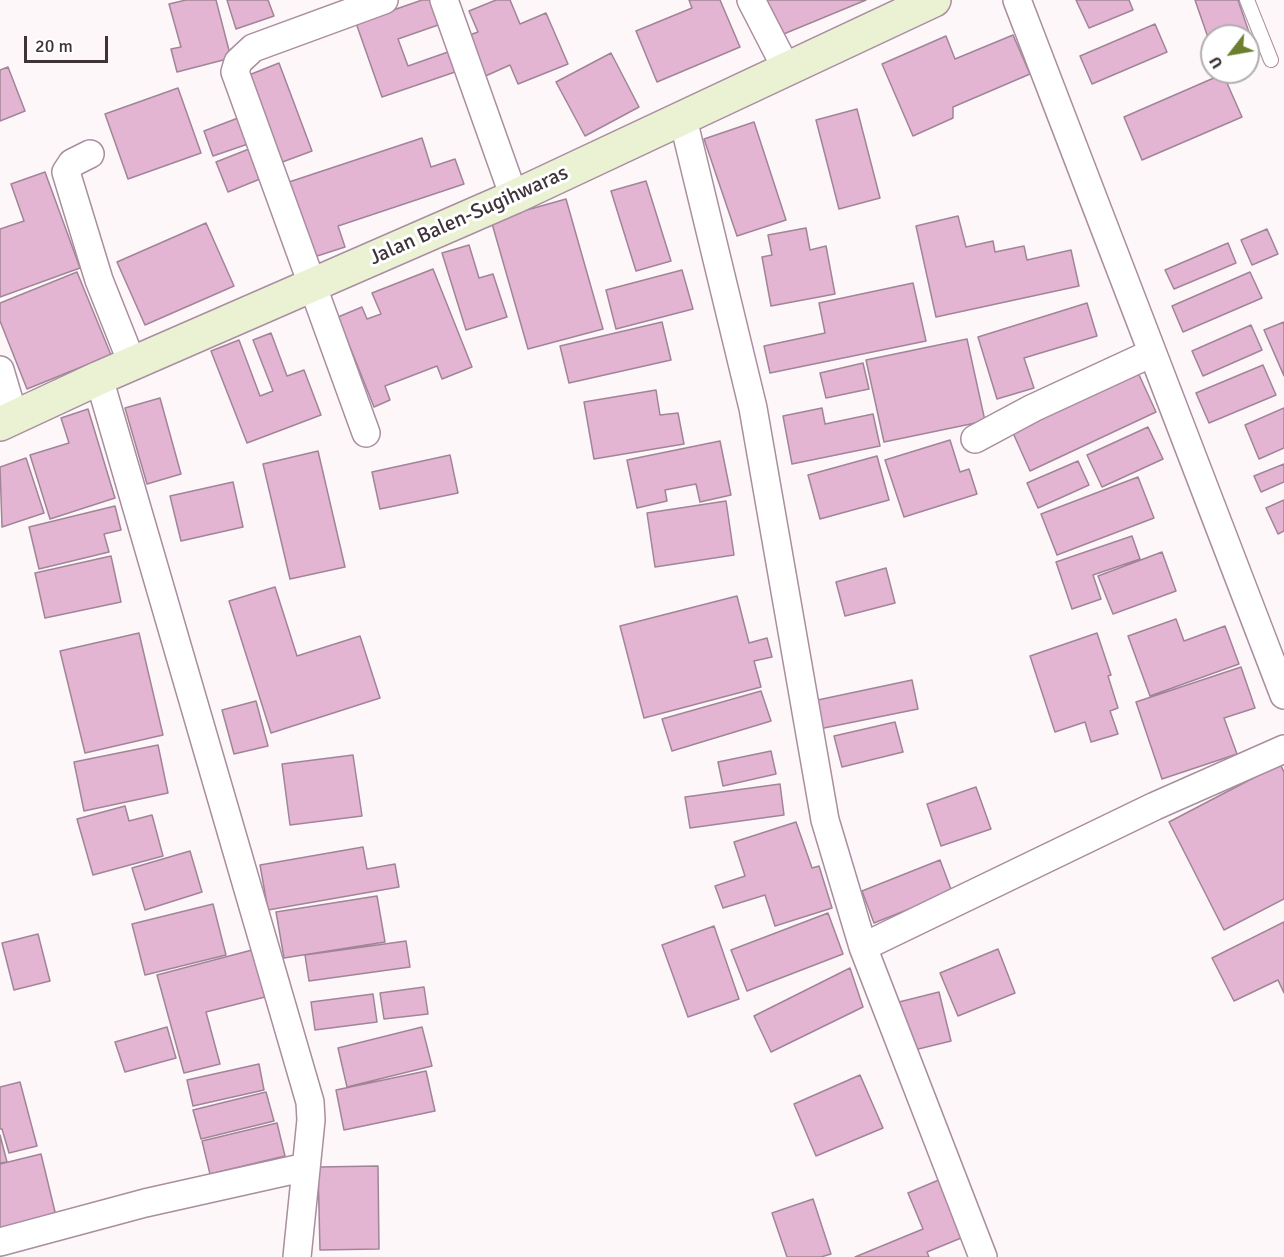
<!DOCTYPE html>
<html>
<head>
<meta charset="utf-8">
<style>
  body { margin:0 }
  #map { position:relative; width:1284px; height:1257px; overflow:hidden; background:#fdf7fa; font-family:Signika,sans-serif }
  canvas { display:block }
  .north { position:absolute; left:1200px; top:24px; width:60px; height:60px; box-sizing:border-box; background:#fff; border:2px solid #b2adb0; border-radius:50%; rotate:239deg; font-size:16px; font-weight:700; line-height:24px; text-align:center; color:#3f333a }
  .north::after { content:''; display:block; margin:auto; width:21px; height:27px; background:#6d7f2f; clip-path:polygon(50% 0,100% 100%,50% 72%,0 100%) }
  .scale { position:absolute; left:24px; top:36px; width:84px; height:27px; box-sizing:border-box; border:3px solid #3f333a; border-top:0; padding-left:8px; font-size:18px; line-height:21px; white-space:nowrap; color:#3f333a; -webkit-text-stroke:4px #fff; paint-order:stroke }
</style>
</head>
<body>
<div id="map">
<canvas width="1284" height="1257"></canvas>
<div class="north">U</div>
<div class="scale">20 m</div>
</div>
<script>
const ctx = document.querySelector('canvas').getContext('2d');
ctx.lineJoin = 'round';
function paint(path, color) {
  ctx.fillStyle = color;
  ctx.fill(path, 'evenodd');
}
function strokePath(path, color, width, dash) {
  ctx.strokeStyle = color;
  ctx.lineWidth = width;
  ctx.lineCap = dash ? 'butt' : 'round';
  ctx.setLineDash(dash || []);
  ctx.stroke(path);
}
function write(font, color, halo, rows, align = 'center') {
  ctx.font = font + ' Signika,sans-serif';
  ctx.lineWidth = 6;
  ctx.setLineDash([]);
  ctx.textBaseline = 'middle';
  ctx.strokeStyle = halo;
  ctx.fillStyle = color;
  for (const [text, x, y, turn = 0] of rows) {
    ctx.save();
    ctx.translate(x, y);
    ctx.rotate((+turn || 0) * Math.PI / 180);
    ctx.textAlign = isNaN(turn) ? turn : align;
    if (halo) ctx.strokeText(text, 0, 0);
    ctx.fillText(text, 0, 0);
    ctx.restore();
  }
}
const building = new Path2D(`
  M 186,0 L 216,0 L 231,58 L 177,72 L 171,49 L 181,47 L 169,4 Z
  M 227,0 L 268,0 L 274,16 L 236,29 Z
  M 422,0 L 433,0 L 441,24 L 398,39 L 408,66 L 448,52 L 455,72 L 382,97 L 356,23 Z
  M 496,0 L 510,0 L 520,24 L 546,13 L 568,64 L 518,84 L 510,65 L 481,78 L 464,37 L 478,32 L 469,11 Z
  M 689,0 L 720,0 L 740,47 L 657,82 L 636,31 L 692,8 Z
  M 758,0 L 866,0 L 774,38 Z
  M 1076,0 L 1129,0 L 1133,10 L 1089,28 Z
  M 1195,0 L 1238,0 L 1254,47 L 1248,49 L 1248,36 L 1212,36 L 1212,49 Z
  M 1155,24 L 1167,52 L 1092,84 L 1080,56 Z
  M 1013,35 L 1030,74 L 953,107 L 953,118 L 913,136 L 882,64 L 946,36 L 955,59 Z
  M 611,53 L 639,107 L 585,136 L 556,82 Z
  M 279,63 L 312,151 L 277,164 L 244,77 Z
  M 8,67 L 25,111 L 0,121 L 0,70 Z
  M 1223,74 L 1242,117 L 1142,160 L 1124,117 Z
  M 178,88 L 201,153 L 128,179 L 105,114 Z
  M 857,109 L 880,198 L 839,209 L 816,120 Z
  M 238,118 L 248,144 L 213,156 L 204,131 Z
  M 754,122 L 786,220 L 737,236 L 704,139 Z
  M 422,138 L 431,167 L 455,159 L 464,184 L 338,226 L 345,247 L 311,258 L 286,183 Z
  M 249,149 L 260,179 L 228,192 L 216,162 Z
  M 45,172 L 80,268 L 0,297 L 0,229 L 24,221 L 11,184 Z
  M 646,181 L 671,261 L 636,271 L 611,191 Z
  M 566,199 L 603,329 L 528,349 L 491,220 Z
  M 958,216 L 966,247 L 993,241 L 995,252 L 1024,246 L 1027,260 L 1071,250 L 1079,286 L 936,317 L 916,226 Z
  M 206,223 L 234,286 L 145,325 L 117,262 Z
  M 806,228 L 810,250 L 826,246 L 835,294 L 771,306 L 762,257 L 772,255 L 768,235 Z
  M 1267,229 L 1278,254 L 1252,265 L 1241,240 Z
  M 1228,243 L 1236,263 L 1174,289 L 1165,270 Z
  M 469,245 L 479,278 L 493,274 L 507,317 L 466,330 L 442,253 Z
  M 433,269 L 472,367 L 442,379 L 437,366 L 385,386 L 390,400 L 374,407 L 338,317 L 362,307 L 367,319 L 381,314 L 372,293 Z
  M 682,270 L 693,309 L 616,329 L 606,290 Z
  M 77,272 L 111,355 L 27,389 L 0,321 L 0,303 Z
  M 1250,272 L 1262,298 L 1183,332 L 1172,306 Z
  M 913,283 L 926,341 L 770,373 L 764,346 L 825,333 L 819,303 Z
  M 1087,303 L 1097,336 L 1024,358 L 1034,388 L 997,399 L 978,337 Z
  M 662,322 L 671,360 L 569,383 L 560,346 Z
  M 1284,322 L 1284,376 L 1264,330 Z
  M 1251,325 L 1262,350 L 1203,376 L 1192,351 Z
  M 271,333 L 287,376 L 304,370 L 321,415 L 247,443 L 211,351 L 239,340 L 260,396 L 273,391 L 253,340 Z
  M 967,339 L 985,421 L 884,442 L 866,360 Z
  M 863,363 L 869,389 L 826,398 L 820,373 Z
  M 1263,365 L 1276,395 L 1209,423 L 1196,393 Z
  M 1135,366 L 1156,412 L 1030,471 L 1009,424 Z
  M 656,390 L 660,415 L 678,413 L 684,444 L 594,459 L 584,402 Z
  M 160,398 L 181,474 L 147,484 L 125,408 Z
  M 822,408 L 825,424 L 873,414 L 880,446 L 792,464 L 783,416 Z
  M 1284,408 L 1284,448 L 1259,459 L 1245,425 Z
  M 88,409 L 115,498 L 50,519 L 30,455 L 69,443 L 61,418 Z
  M 1148,427 L 1163,459 L 1102,487 L 1087,455 Z
  M 950,440 L 960,472 L 969,469 L 977,494 L 904,517 L 885,460 Z
  M 720,441 L 731,495 L 700,502 L 696,484 L 665,490 L 667,501 L 637,508 L 627,460 Z
  M 318,451 L 345,567 L 290,579 L 263,464 Z
  M 450,455 L 458,493 L 380,509 L 372,472 Z
  M 877,456 L 889,500 L 820,519 L 808,475 Z
  M 26,458 L 44,513 L 2,527 L 0,467 Z
  M 1078,461 L 1089,485 L 1038,508 L 1027,483 Z
  M 1284,464 L 1284,482 L 1261,492 L 1254,476 Z
  M 1138,477 L 1154,518 L 1057,555 L 1041,514 Z
  M 233,482 L 243,527 L 181,541 L 170,496 Z
  M 1284,500 L 1284,531 L 1278,534 L 1266,508 Z
  M 726,501 L 734,555 L 655,567 L 647,513 Z
  M 115,506 L 121,530 L 104,534 L 109,552 L 39,569 L 29,527 Z
  M 1132,536 L 1140,559 L 1093,575 L 1101,599 L 1072,609 L 1056,562 Z
  M 1162,552 L 1176,591 L 1113,614 L 1098,576 Z
  M 111,556 L 121,602 L 45,618 L 35,573 Z
  M 886,568 L 895,603 L 845,616 L 836,582 Z
  M 275,587 L 297,656 L 360,636 L 380,698 L 271,733 L 229,601 Z
  M 737,596 L 749,643 L 767,638 L 772,657 L 754,661 L 761,687 L 644,718 L 620,626 Z
  M 1176,619 L 1184,641 L 1225,626 L 1239,664 L 1150,696 L 1128,636 Z
  M 139,633 L 163,735 L 85,753 L 60,651 Z
  M 1097,633 L 1111,675 L 1108,676 L 1118,708 L 1110,711 L 1118,734 L 1091,742 L 1085,722 L 1055,732 L 1030,656 Z
  M 1241,667 L 1255,708 L 1224,718 L 1237,754 L 1162,779 L 1136,702 Z
  M 912,680 L 918,709 L 819,729 L 813,701 Z
  M 761,691 L 771,721 L 672,751 L 662,719 Z
  M 256,701 L 268,746 L 234,754 L 222,710 Z
  M 895,722 L 903,752 L 842,767 L 834,736 Z
  M 158,745 L 168,793 L 84,811 L 74,762 Z
  M 771,751 L 776,774 L 723,786 L 718,762 Z
  M 353,755 L 362,816 L 290,825 L 282,764 Z
  M 1280,764 L 1284,772 L 1284,899 L 1224,930 L 1169,822 Z
  M 780,784 L 784,815 L 690,828 L 685,797 Z
  M 976,787 L 991,829 L 941,846 L 927,804 Z
  M 125,806 L 129,821 L 152,815 L 163,856 L 93,875 L 77,819 Z
  M 796,822 L 812,868 L 819,866 L 832,908 L 775,926 L 765,895 L 723,908 L 715,886 L 745,876 L 734,842 Z
  M 363,847 L 367,869 L 395,864 L 399,887 L 268,910 L 260,865 Z
  M 190,851 L 202,892 L 145,910 L 132,868 Z
  M 940,860 L 952,892 L 874,923 L 862,891 Z
  M 377,896 L 385,942 L 284,958 L 276,912 Z
  M 213,904 L 226,955 L 145,975 L 132,924 Z
  M 828,913 L 843,954 L 747,991 L 731,950 Z
  M 1284,922 L 1284,993 L 1278,980 L 1234,1001 L 1212,958 Z
  M 714,926 L 739,999 L 688,1017 L 662,945 Z
  M 38,934 L 50,981 L 14,990 L 2,943 Z
  M 406,941 L 410,967 L 309,981 L 305,955 Z
  M 998,949 L 1015,993 L 958,1016 L 940,973 Z
  M 252,950 L 265,997 L 206,1012 L 220,1064 L 184,1073 L 157,975 Z
  M 850,968 L 863,1007 L 771,1052 L 754,1016 Z
  M 424,987 L 428,1014 L 384,1019 L 380,993 Z
  M 939,992 L 951,1041 L 906,1052 L 895,1003 Z
  M 373,994 L 377,1022 L 315,1030 L 311,1002 Z
  M 167,1027 L 176,1058 L 125,1072 L 115,1042 Z
  M 422,1027 L 432,1066 L 347,1087 L 338,1048 Z
  M 259,1064 L 264,1090 L 193,1106 L 187,1080 Z
  M 426,1071 L 435,1111 L 344,1130 L 336,1090 Z
  M 860,1075 L 883,1128 L 816,1156 L 794,1104 Z
  M 20,1082 L 37,1146 L 9,1153 L 2,1129 L 0,1129 L 0,1087 Z
  M 266,1092 L 274,1121 L 201,1139 L 193,1110 Z
  M 277,1123 L 285,1156 L 210,1174 L 202,1141 Z
  M 0,1135 L 7,1162 L 0,1163 Z
  M 41,1154 L 56,1216 L 0,1230 L 0,1164 Z
  M 378,1166 L 379,1249 L 320,1250 L 318,1167 Z
  M 941,1179 L 966,1236 L 927,1252 L 929,1257 L 855,1257 L 923,1229 L 908,1193 Z
  M 813,1199 L 831,1254 L 821,1257 L 787,1257 L 772,1213 Z`);
const lane = new Path2D(`
  M 1247,0 L 1271,60`);
const street = new Path2D(`
  M 444,0 L 514,197
  M 751,0 L 787,70
  M 1017,0 L 1284,695
  M 683,119 L 753,408 L 825,820 L 863,947 L 1155,806 L 1284,749
  M 90,154 L 72,163 L 66,172 L 99,280 L 132,363
  M 0,370 L 14,417
  M 99,378 L 310,1102 L 311,1120 L 297,1257
  M 366,433 L 235,72 L 238,62 L 253,48 L 384,0
  M 975,439 L 1033,408 L 1152,353
  M 863,947 L 983,1257
  M 0,1242 L 145,1203 L 306,1167`);
const secondary = new Path2D(`
  M 0,424 L 99,378 L 514,197 L 934,0`);
const streetNames = [
  ["Jalan Balen-Sugihwaras",469,216,-24]
];
paint(building, '#e4b4d3');
strokePath(building, '#a18597', 1.5);
strokePath(lane, '#a98e9f', 16);
strokePath(street, '#a98e9f', 30);
strokePath(secondary, '#a98e9f', 36);
strokePath(lane, '#fff', 14);
strokePath(street, '#fff', 27);
strokePath(secondary, '#ebf2d4', 33);
write('21px', '#3f333a', '#fff', streetNames);
</script>
</body>
</html>
